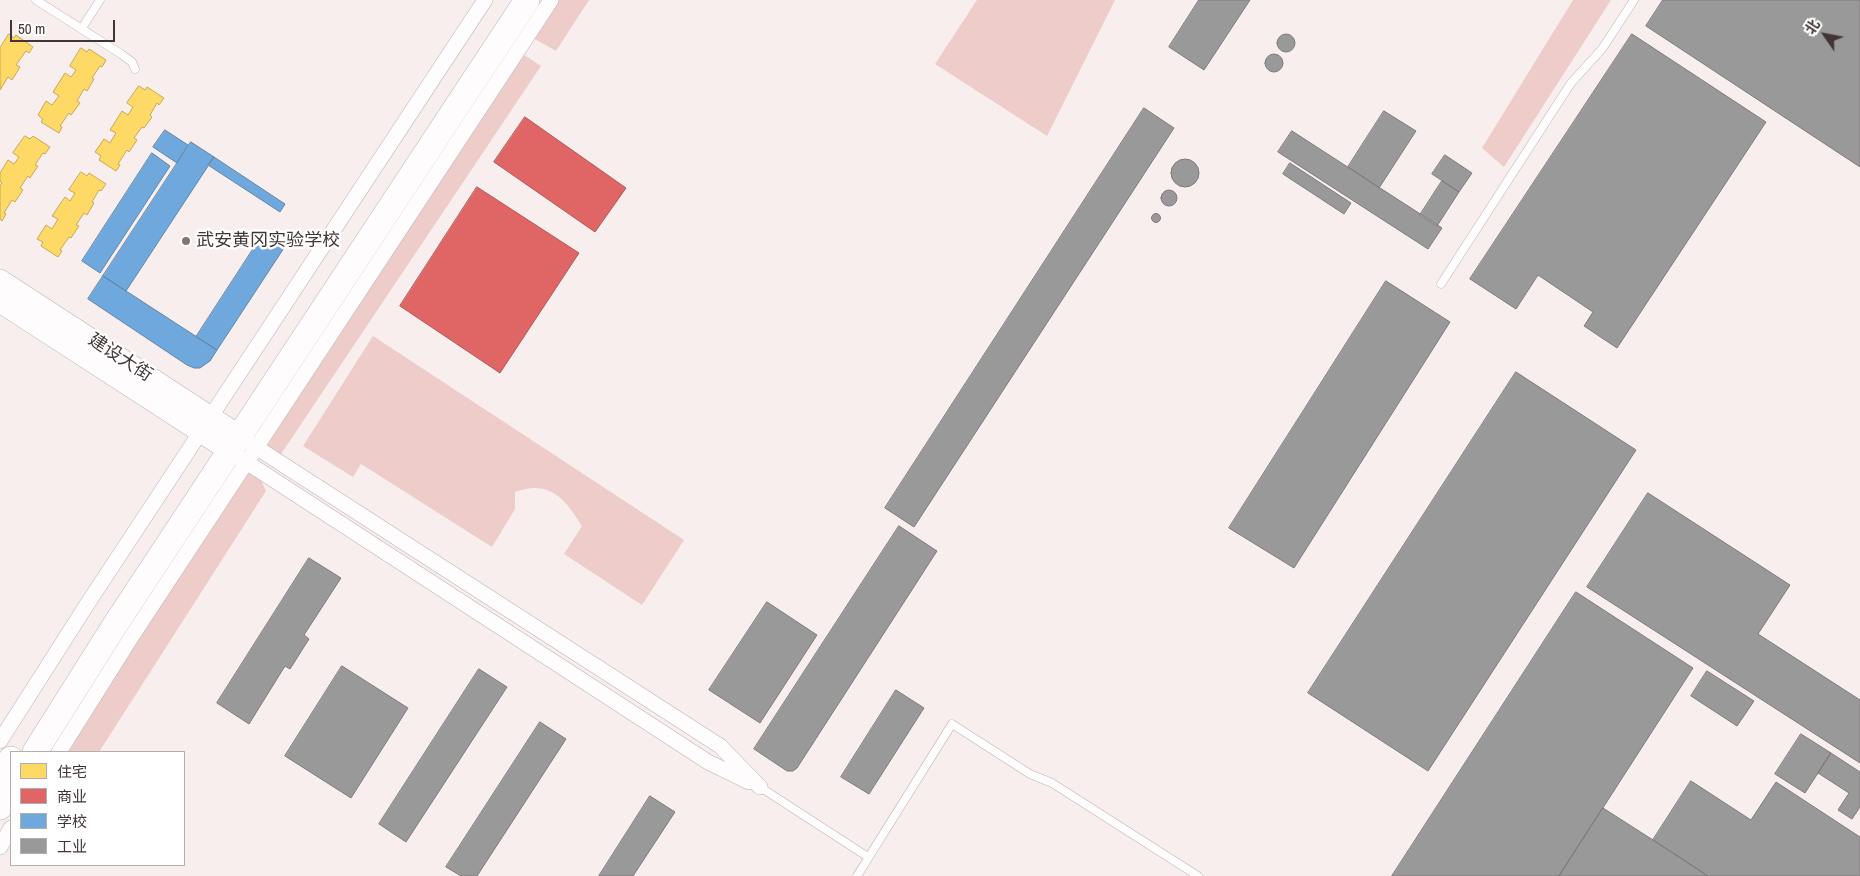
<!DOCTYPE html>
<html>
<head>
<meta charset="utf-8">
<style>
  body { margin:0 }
  #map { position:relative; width:1860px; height:876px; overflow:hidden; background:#f8eeed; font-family:"Archivo Narrow","Noto Sans SC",sans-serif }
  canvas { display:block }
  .legend { position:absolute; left:10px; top:751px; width:175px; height:115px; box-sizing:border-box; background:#fff; border:1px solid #b3afae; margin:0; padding:6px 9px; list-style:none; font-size:15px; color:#413635 }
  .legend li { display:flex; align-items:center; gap:10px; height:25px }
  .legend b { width:25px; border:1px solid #b3afae }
  .north { position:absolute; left:1800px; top:10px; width:50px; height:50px; -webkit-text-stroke:4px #fff; paint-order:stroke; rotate:303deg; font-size:14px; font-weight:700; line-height:20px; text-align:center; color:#413635 }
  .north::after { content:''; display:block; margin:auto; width:18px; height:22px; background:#413635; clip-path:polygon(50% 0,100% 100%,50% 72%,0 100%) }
  .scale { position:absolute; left:10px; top:20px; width:105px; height:22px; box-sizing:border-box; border:2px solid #413635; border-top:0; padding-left:6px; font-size:15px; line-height:18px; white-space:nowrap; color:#413635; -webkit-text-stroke:4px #fff; paint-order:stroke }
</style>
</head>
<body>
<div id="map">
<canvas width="1860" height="876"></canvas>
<ul class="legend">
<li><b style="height:14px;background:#ffd966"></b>住宅</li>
<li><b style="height:14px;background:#e06666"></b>商业</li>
<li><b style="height:14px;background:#6fa8dc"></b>学校</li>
<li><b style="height:14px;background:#999"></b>工业</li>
</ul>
<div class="north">北</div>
<div class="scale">50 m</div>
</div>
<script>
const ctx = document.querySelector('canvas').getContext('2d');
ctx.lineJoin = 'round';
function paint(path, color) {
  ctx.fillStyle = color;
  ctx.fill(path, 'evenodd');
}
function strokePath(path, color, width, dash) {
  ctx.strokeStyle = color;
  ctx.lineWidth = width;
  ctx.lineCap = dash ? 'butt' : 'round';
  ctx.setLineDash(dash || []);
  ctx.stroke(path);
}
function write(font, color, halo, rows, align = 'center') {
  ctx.font = font + ' "Archivo Narrow","Noto Sans SC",sans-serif';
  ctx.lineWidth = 5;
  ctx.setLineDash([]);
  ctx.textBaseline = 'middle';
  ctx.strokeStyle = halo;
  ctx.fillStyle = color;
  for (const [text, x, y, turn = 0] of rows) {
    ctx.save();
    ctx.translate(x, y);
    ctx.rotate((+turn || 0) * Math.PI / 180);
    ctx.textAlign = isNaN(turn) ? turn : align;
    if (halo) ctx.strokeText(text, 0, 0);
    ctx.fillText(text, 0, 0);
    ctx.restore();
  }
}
const green = new Path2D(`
  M 551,0 L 589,0 L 556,51 L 528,35 Z
  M 977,0 L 1115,0 L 1047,136 L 935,64 Z
  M 1573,0 L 1611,0 L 1504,167 L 1482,148 Z
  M 518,51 L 541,66 L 277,460 L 263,437 Z
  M 373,336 L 684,540 L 642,605 L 564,554 L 582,526 C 565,499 550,479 515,492 L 515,509 L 492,547 L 361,464 L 353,477 L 303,446 Z
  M 255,468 L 266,491 L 99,752 L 60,752 L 239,474 Z`);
const homes = new Path2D(`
  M 9,34 L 14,38 L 16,35 L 33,47 L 29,53 L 26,51 L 16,65 L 20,67 L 12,80 L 8,77 L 0,90 L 0,48 Z
  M 81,48 L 87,52 L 89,49 L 106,60 L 102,67 L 100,66 L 92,78 L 94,79 L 87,91 L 84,89 L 77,101 L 80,103 L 71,115 L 69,113 L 60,126 L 62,127 L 59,133 L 41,122 L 43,119 L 38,115 L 46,101 L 52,105 L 59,96 L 53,92 L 65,73 L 71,77 L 76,70 L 70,66 Z
  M 139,86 L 145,90 L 147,87 L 164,98 L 159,105 L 157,103 L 150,115 L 152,117 L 144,128 L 142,127 L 134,138 L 137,140 L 129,152 L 127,150 L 118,164 L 120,165 L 116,171 L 99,160 L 101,156 L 95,152 L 104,139 L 110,143 L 116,133 L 110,130 L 122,111 L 128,115 L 133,107 L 127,103 Z
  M 25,136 L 30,139 L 33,136 L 50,147 L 45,154 L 43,153 L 35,165 L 38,166 L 30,178 L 28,176 L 20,188 L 23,190 L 15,202 L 12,200 L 4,213 L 6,214 L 2,221 L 0,219 L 0,186 L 2,183 L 0,181 L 0,173 L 8,160 L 14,164 L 19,157 L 13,153 Z
  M 81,172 L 87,176 L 89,173 L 106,184 L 101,191 L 99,190 L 92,202 L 94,203 L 87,215 L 84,213 L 76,225 L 79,226 L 71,238 L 69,237 L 60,250 L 62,251 L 58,257 L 41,246 L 43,242 L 37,239 L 46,225 L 52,229 L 58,219 L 52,216 L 65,197 L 70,201 L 75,193 L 69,190 Z`);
const shops = new Path2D(`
  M 525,117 L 626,188 L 595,232 L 494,162 Z
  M 477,187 L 579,253 L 500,373 L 400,306 Z`);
const schools = new Path2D(`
  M 165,130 L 188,145 L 177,163 L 153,147 Z
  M 191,142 L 214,157 L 126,291 L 103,276 Z
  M 152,153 L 170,166 L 100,273 L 82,261 Z
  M 214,157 L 285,204 L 280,212 L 208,165 Z
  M 263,234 L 284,248 L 217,350 L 196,337 Z
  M 103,276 L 217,350 L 210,361 L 200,368 L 194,368 L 187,365 L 88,299 Z`);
const industry = new Path2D(`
  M 1199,0 L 1250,0 L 1204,70 L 1169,47 Z
  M 1663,0 L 1860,0 L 1860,167 L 1646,26 Z
  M 1632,34 L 1766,122 L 1617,348 L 1584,326 L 1593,312 L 1538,275 L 1516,309 L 1470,279 Z
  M1277 43a9 9 0 1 1 18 0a9 9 0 1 1-18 0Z
  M1265 63a9 9 0 1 1 18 0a9 9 0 1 1-18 0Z
  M 1144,108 L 1174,128 L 914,527 L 885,508 Z
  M 1384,111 L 1416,131 L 1379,188 L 1348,167 Z
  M 1292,131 L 1442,228 L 1428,249 L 1278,152 Z
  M 1445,155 L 1472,173 L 1459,192 L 1432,174 Z
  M1171 173a14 14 0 1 1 28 0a14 14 0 1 1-28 0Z
  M 1290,163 L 1351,203 L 1344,214 L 1283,174 Z
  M 1442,181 L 1459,192 L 1437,226 L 1420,215 Z
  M1161 198a8 8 0 1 1 16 0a8 8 0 1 1-16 0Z
  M1151.5 218a4.5 4.5 0 1 1 9 0a4.5 4.5 0 1 1-9 0Z
  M 1386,281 L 1450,322 L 1294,568 L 1229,528 Z
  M 1516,372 L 1636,450 L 1428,771 L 1308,693 Z
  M 1648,493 L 1790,585 L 1758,634 L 1860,700 L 1860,763 L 1587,587 Z
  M 899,526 L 937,551 L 797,768 L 793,771 L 787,771 L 754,749 Z
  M 309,558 L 341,578 L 304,635 L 309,639 L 290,669 L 285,666 L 249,724 L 217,703 Z
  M 1576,592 L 1693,668 L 1559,876 L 1392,876 Z
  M 767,602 L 817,635 L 760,723 L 709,690 Z
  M 342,666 L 408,708 L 351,798 L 285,756 Z
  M 479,669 L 507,687 L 406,842 L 379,824 Z
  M 1707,671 L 1754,701 L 1737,726 L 1691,696 Z
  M 896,690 L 924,708 L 869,794 L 841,777 Z
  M 540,722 L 566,739 L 477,876 L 461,876 L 446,867 Z
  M 1801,734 L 1831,753 L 1805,793 L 1775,774 Z
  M 1831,753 L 1860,772 L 1860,807 L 1852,819 L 1838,810 L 1849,793 L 1818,773 Z
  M 1691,781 L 1751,820 L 1776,782 L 1860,837 L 1860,876 L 1708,876 L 1653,840 Z
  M 650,796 L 675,812 L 633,876 L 599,876 Z
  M 1603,808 L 1653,840 L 1708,876 L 1559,876 Z`);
const service = new Path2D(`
  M 36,0 L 121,54 L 132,62 L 135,69
  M 82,28 L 100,0
  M 1441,284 L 1571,83 L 1602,49 L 1634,0
  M 760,787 L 868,857
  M 857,876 L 952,724 L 1030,774 L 1052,783 L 1198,876`);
const minor = new Path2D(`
  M 248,442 L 720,746 L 760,787
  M 240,458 L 708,762 L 749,782
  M 0,741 L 86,606 L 485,0
  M 59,752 L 132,636 L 551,0
  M 0,847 L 11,828`);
const secondary = new Path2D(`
  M 0,280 L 240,436
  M 0,302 L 230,451`);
const trunk = new Path2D(`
  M 35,752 L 115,625 L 527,0
  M 0,777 L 11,759
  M 0,807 L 11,789`);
const markers = [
  [186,241,5,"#817675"]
];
const poiNames = [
  ["武安黄冈实验学校",196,241]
];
const streetNames = [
  ["建设大街",120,358,33]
];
paint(green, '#edccca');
paint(homes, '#ffd966');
strokePath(homes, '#c6a857', 1);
paint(shops, '#e06666');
strokePath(shops, '#b05857', 1);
paint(schools, '#6fa8dc');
strokePath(schools, '#6186aa', 1);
paint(industry, '#999');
strokePath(industry, '#7f7b7b', 1);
strokePath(service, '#bdb3b2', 9);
strokePath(minor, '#bdb3b2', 16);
strokePath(secondary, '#bdb3b2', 22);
strokePath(trunk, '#bdb3b2', 26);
strokePath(service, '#fefcfc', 8);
strokePath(minor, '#fefcfc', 15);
strokePath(secondary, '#fefcfc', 21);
strokePath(trunk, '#fefcfc', 25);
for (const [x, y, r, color] of markers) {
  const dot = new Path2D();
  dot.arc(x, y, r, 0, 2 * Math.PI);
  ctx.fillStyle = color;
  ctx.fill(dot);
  strokePath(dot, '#fff', 2);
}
write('18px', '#413635', '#fff', poiNames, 'left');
write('18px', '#413635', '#fff', streetNames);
</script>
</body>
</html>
